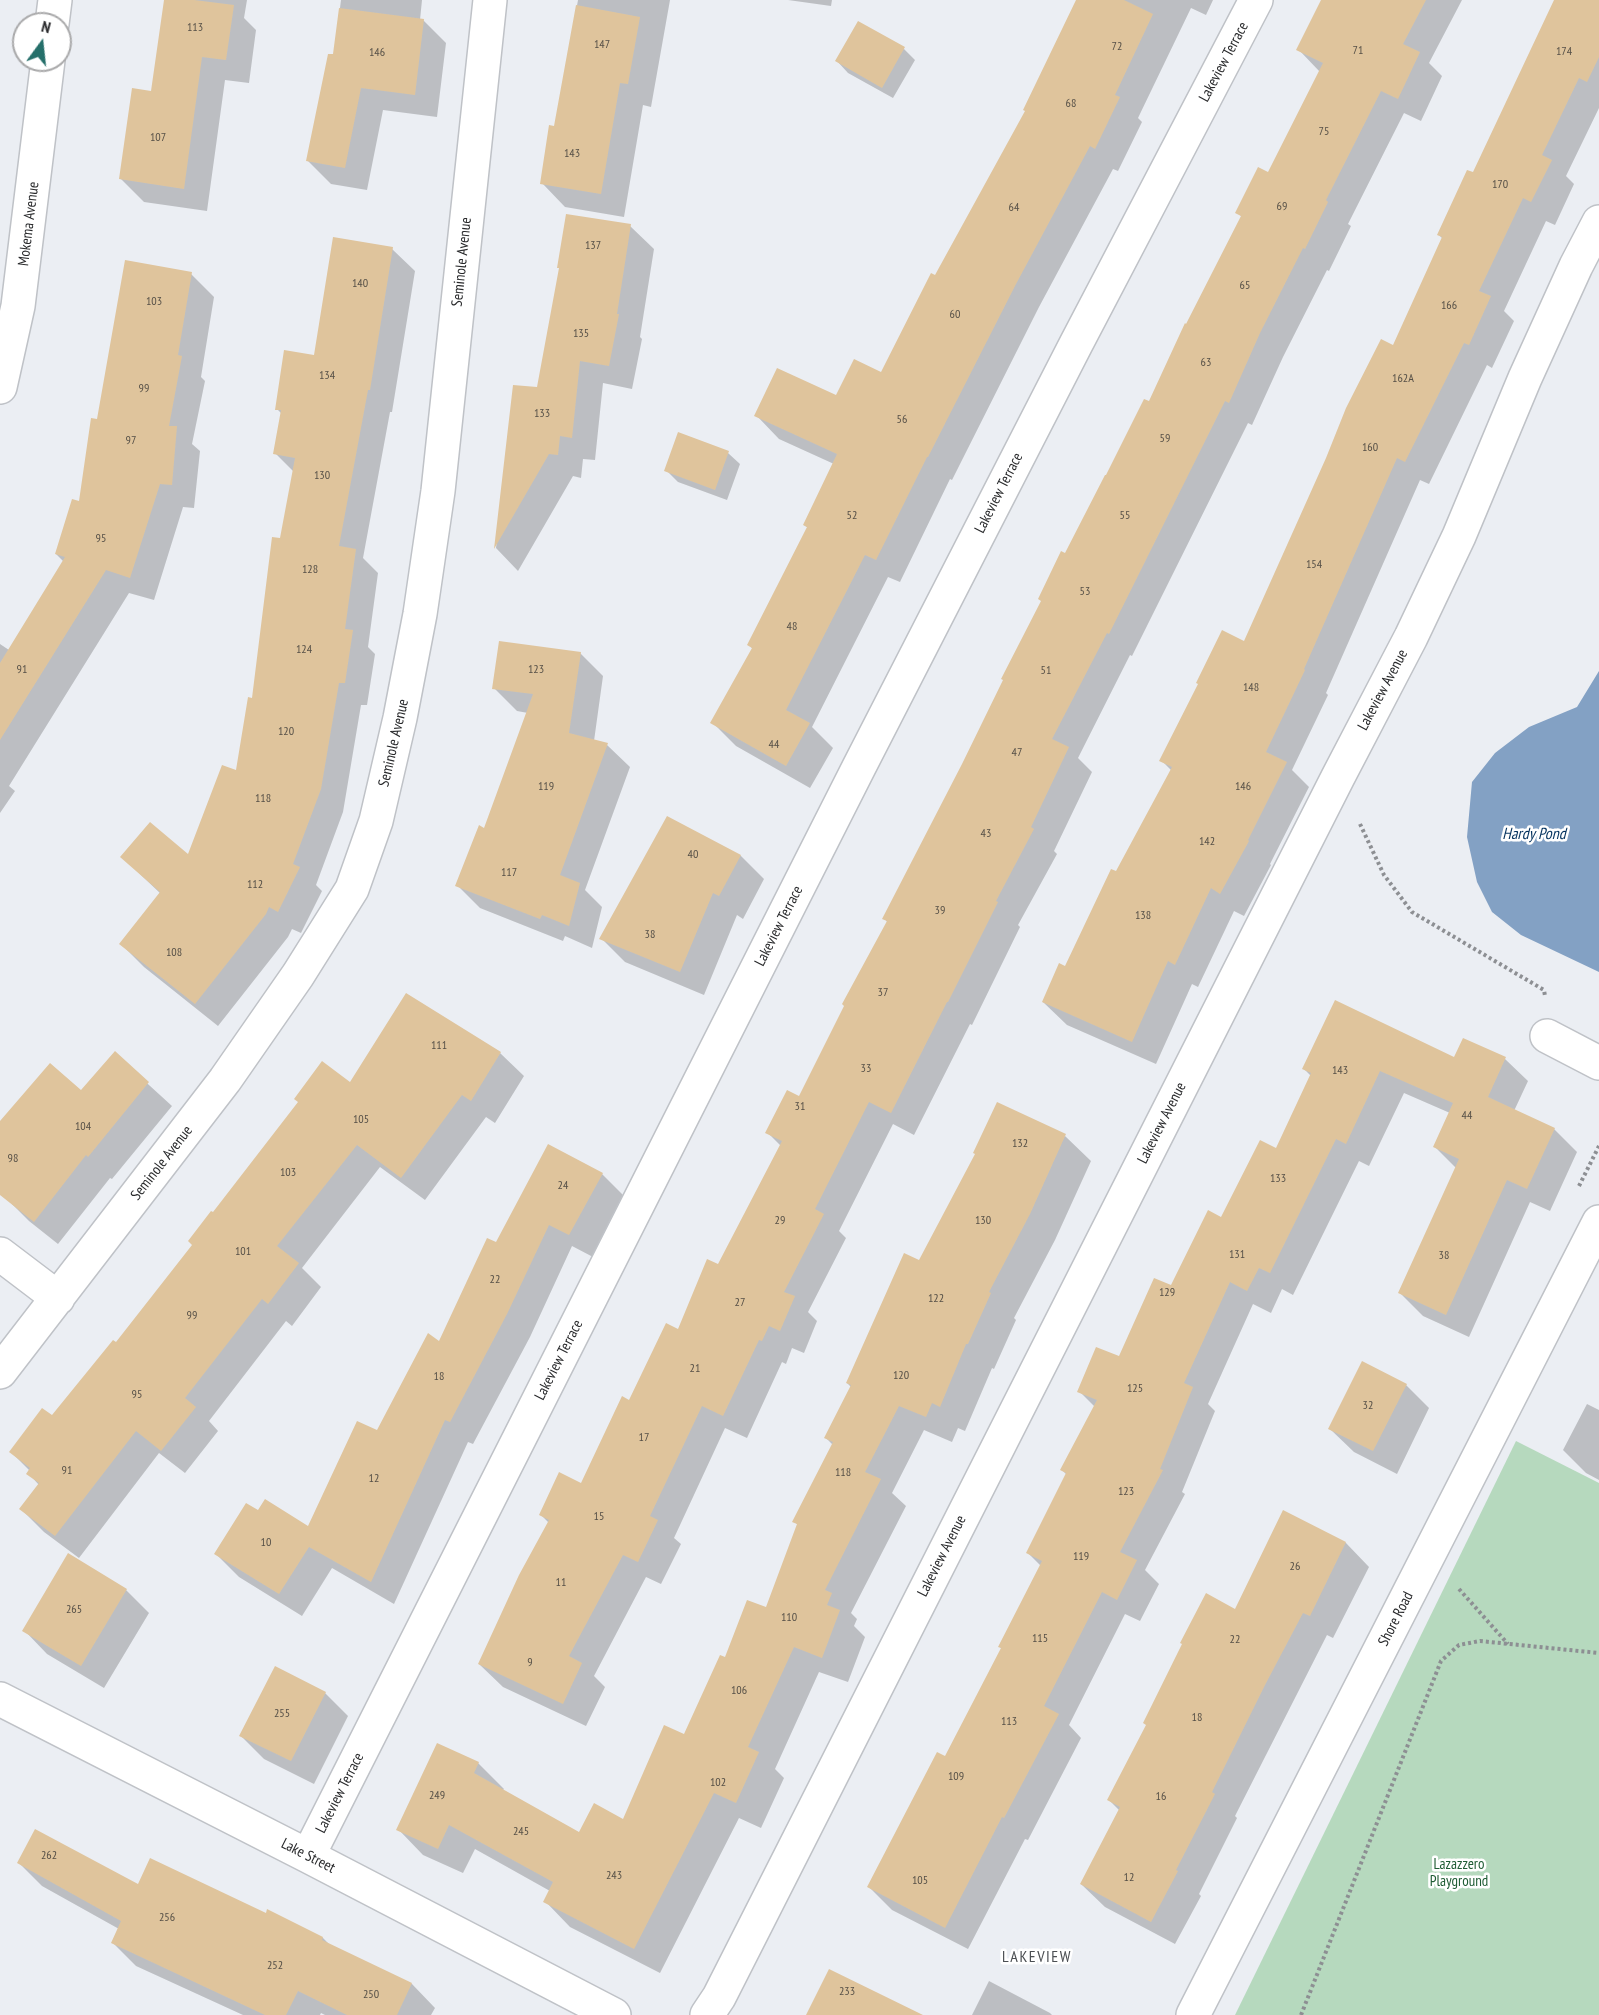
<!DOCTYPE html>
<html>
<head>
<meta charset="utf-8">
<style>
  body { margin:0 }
  #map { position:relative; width:1599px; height:2015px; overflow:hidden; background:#ebeef3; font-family:"PT Sans Narrow",sans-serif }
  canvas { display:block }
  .north { position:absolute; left:12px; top:12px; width:60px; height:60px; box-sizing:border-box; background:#fff; border:2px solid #a9a9aa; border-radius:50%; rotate:15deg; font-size:16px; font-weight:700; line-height:24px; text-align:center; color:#28292b }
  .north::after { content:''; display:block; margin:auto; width:21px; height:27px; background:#256f6a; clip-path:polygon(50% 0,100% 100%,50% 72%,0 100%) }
</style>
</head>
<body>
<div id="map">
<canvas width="1599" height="2015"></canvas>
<div class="north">N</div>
</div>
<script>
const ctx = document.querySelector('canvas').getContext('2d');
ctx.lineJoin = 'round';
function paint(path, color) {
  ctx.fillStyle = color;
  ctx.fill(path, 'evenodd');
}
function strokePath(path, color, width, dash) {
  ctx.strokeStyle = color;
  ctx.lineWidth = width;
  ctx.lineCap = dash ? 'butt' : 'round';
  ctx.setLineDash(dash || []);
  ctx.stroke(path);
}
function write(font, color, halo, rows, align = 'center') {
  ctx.font = font + ' "PT Sans Narrow",sans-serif';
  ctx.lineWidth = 5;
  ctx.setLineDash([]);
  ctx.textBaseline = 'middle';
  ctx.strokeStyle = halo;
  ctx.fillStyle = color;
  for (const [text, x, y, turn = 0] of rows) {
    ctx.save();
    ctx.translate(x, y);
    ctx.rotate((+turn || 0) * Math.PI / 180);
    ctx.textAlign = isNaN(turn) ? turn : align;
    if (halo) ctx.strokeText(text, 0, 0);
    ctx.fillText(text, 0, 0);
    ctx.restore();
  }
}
const green = new Path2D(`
  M 1516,1441 L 1599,1483 L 1599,2015 L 1235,2015 Z`);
const water = new Path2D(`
  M 1599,671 L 1599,972 L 1521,935 L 1492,912 L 1477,882 L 1467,837 L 1472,782 L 1495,753 L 1529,727 L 1577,707 Z`);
const shadow = new Path2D(`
  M 166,0 L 247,0 L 244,18 L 256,30 L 249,83 L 225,80 L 207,211 L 144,202 L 121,179 L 152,92 Z
  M 341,0 L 422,0 L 420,20 L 423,20 L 446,43 L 437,117 L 383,110 L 367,190 L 331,184 L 308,161 L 334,56 Z
  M 578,0 L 670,0 L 651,107 L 643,105 L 624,217 L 565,207 L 542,183 L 555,128 Z
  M 788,0 L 832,0 L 831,6 Z
  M 1078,0 L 1213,0 L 1206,15 L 1191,8 L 1138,118 L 1142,122 L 1118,171 L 1113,169 L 1039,307 L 952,480 L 950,479 L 900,582 L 888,577 L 812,727 L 833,748 L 810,788 L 736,746 L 712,722 L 753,649 L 749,645 L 808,528 L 804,525 L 834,464 L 779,439 L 756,415 L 836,397 L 881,374 L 1027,112 Z
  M 1357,0 L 1462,0 L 1429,63 L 1442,76 L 1421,121 L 1404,113 L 1348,224 L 1351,226 L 1329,271 L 1327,270 L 1283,357 L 1252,425 L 1248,423 L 1132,656 L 1130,655 L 1078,758 L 1092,772 L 1054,851 L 1057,854 L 1018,925 L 1020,927 L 972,1025 L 970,1024 L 914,1135 L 893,1124 L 839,1231 L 846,1238 L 808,1312 L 817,1321 L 804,1353 L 792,1348 L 786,1364 L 782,1362 L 747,1438 L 725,1428 L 674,1538 L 681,1544 L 661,1584 L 646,1577 L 594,1676 L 605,1687 L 586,1726 L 503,1687 L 479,1664 L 549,1523 L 541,1515 L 582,1485 L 630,1402 L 679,1331 L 719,1266 L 781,1146 L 767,1132 L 799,1098 L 888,923 L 884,918 L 963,765 L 1065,555 L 1149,403 L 1242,217 L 1237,212 L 1269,174 L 1320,72 L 1298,49 Z
  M 1556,0 L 1599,0 L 1599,108 L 1566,176 L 1574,184 L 1555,225 L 1546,221 L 1504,311 L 1514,321 L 1492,368 L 1487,365 L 1429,484 L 1420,480 L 1326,693 L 1328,695 L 1292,770 L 1309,787 L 1270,864 L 1271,865 L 1244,916 L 1234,911 L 1198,987 L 1192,984 L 1156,1064 L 1067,1025 L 1043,1002 L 1066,968 L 1172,771 L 1161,760 L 1245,643 L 1394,347 L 1443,239 L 1438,234 L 1474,174 Z
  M 904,49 L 915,60 L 893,98 L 848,73 L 837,61 Z
  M 630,226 L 654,249 L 640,337 L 642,339 L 632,389 L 603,383 L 595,460 L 583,459 L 581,478 L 573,476 L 518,571 L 496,548 L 515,386 L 538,389 L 561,270 L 558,267 Z
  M 392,249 L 415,271 L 392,412 L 390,412 L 363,558 L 378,573 L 368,647 L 375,654 L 367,705 L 361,705 L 343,812 L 316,885 L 322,891 L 301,933 L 292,929 L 288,937 L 218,1026 L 144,967 L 121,944 L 161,894 L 122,857 L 189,857 L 237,772 L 253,700 L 294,472 L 275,453 L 282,414 L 277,409 Z
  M 191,274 L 214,297 L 201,377 L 205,381 L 192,444 L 200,451 L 194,508 L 183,507 L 154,600 L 129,593 L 9,786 L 15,791 L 0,813 L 0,644 L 9,650 L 64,562 L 56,554 L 80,503 L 98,420 Z
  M 679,434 L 728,453 L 740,464 L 727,500 L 678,482 L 666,470 Z
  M 580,653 L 603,676 L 594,741 L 607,745 L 630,767 L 585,890 L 602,907 L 592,948 L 565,936 L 563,941 L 480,908 L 457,885 L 485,830 L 528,713 L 517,711 L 494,688 Z
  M 668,818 L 741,856 L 764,879 L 743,919 L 737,915 L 704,995 L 625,962 L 601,938 Z
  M 500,1053 L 524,1076 L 495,1123 L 486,1117 L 425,1200 L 380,1167 L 302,1268 L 321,1287 L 292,1326 L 286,1321 L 209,1421 L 218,1431 L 185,1473 L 159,1453 L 79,1558 L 44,1532 L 21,1509 L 39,1485 L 28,1473 L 30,1471 L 11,1452 L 53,1417 L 116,1344 L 193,1245 L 213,1214 L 351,1085 Z
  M 115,1054 L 172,1106 L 112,1179 L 110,1178 L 58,1244 L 29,1221 L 6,1198 L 0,1165 L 0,1123 L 81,1092 Z
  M 1455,1059 L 1505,1059 L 1528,1081 L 1514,1111 L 1554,1129 L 1577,1152 L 1550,1211 L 1530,1202 L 1469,1337 L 1423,1316 L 1400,1293 L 1456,1168 L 1435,1147 L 1450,1113 L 1404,1093 L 1369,1166 L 1359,1161 L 1293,1295 L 1282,1289 L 1271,1313 L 1253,1304 L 1208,1404 L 1215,1411 L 1182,1492 L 1185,1494 L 1145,1570 L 1159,1584 L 1140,1621 L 1125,1614 L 1069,1725 L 1081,1738 L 1028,1840 L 1025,1839 L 968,1949 L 892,1910 L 869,1887 L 946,1758 L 1002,1649 L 999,1646 L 1041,1566 L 1028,1553 L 1067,1475 L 1062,1470 L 1095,1407 L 1079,1391 L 1120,1358 L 1222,1219 L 1276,1150 L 1311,1076 L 1303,1068 Z
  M 1065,1136 L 1091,1161 L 1055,1240 L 1014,1318 L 1016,1320 L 994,1369 L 992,1368 L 965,1431 L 958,1428 L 952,1442 L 924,1430 L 892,1493 L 906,1506 L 851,1613 L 857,1619 L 854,1626 L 865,1637 L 848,1682 L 819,1672 L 775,1769 L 784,1778 L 761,1828 L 739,1818 L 660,1973 L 570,1927 L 545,1901 L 550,1891 L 475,1849 L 463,1873 L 423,1855 L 398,1829 L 478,1763 L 504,1789 L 502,1791 L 580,1834 L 623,1821 L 685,1736 L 726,1659 L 767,1609 L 798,1525 L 794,1521 L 833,1445 L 826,1438 L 851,1387 L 847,1383 L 920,1262 Z
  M 602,1174 L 625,1197 L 593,1257 L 572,1246 L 530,1337 L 473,1444 L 468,1442 L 394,1604 L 332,1568 L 302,1616 L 239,1577 L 216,1554 L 258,1512 L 308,1528 L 439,1344 L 497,1244 Z
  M 1406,1385 L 1429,1408 L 1397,1474 L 1354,1452 L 1330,1429 Z
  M 1587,1404 L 1599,1410 L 1599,1480 L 1586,1473 L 1563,1450 Z
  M 1284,1512 L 1346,1543 L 1369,1567 L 1333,1638 L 1327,1635 L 1235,1816 L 1237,1818 L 1199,1894 L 1201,1896 L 1175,1944 L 1105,1907 L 1081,1884 L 1120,1811 L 1109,1800 L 1148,1726 L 1184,1644 L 1235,1611 Z
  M 126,1590 L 149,1613 L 104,1688 L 47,1654 L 24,1630 Z
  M 325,1693 L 348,1716 L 314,1784 L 264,1759 L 241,1736 Z
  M 19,1863 L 139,1886 L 266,1915 L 323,1938 L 330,1945 L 412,1984 L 435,2008 L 431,2015 L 325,2015 L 321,2013 L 320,2015 L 243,2015 L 136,1966 L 113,1943 L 119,1929 L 42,1886 Z
  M 989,1981 L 1050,2013 L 1052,2015 L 972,2015 Z`);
const building = new Path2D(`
  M 164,0 L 194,0 L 234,5 L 226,60 L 202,57 L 184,189 L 119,179 L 132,88 L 151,91 Z
  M 1076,0 L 1124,0 L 1153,14 L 1115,95 L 1120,97 L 1095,149 L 1090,146 L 1016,284 L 928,457 L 927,457 L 876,560 L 865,555 L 786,710 L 810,723 L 786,766 L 710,723 L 752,648 L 747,645 L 807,527 L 803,525 L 837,454 L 754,416 L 777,368 L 836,395 L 854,359 L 881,372 L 931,273 L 935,275 L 1025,111 L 1023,110 Z
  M 1321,0 L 1426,0 L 1403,44 L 1420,52 L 1398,99 L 1381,91 L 1326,200 L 1328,202 L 1305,249 L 1303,248 L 1260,333 L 1229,403 L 1225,401 L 1109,634 L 1107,633 L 1052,739 L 1069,747 L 1031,827 L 1034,829 L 996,901 L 998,902 L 948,1002 L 947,1002 L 891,1113 L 869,1102 L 815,1209 L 824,1214 L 784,1292 L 795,1296 L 780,1331 L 769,1326 L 762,1341 L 759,1340 L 723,1416 L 702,1406 L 650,1516 L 658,1520 L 638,1562 L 623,1555 L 569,1656 L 582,1663 L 563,1704 L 478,1664 L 519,1575 L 549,1520 L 539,1515 L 559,1472 L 581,1483 L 622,1396 L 629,1400 L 666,1323 L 678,1329 L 707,1259 L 718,1264 L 782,1141 L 765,1133 L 787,1090 L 799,1096 L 844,1006 L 842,1004 L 887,921 L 882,919 L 962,764 L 1003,680 L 1001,679 L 1041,601 L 1038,599 L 1061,551 L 1065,553 L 1105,475 L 1106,475 L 1144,399 L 1149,401 L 1185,323 L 1186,324 L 1241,216 L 1235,213 L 1258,167 L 1268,172 L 1323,63 L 1296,50 Z
  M 1554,0 L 1599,0 L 1599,57 L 1587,82 L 1579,78 L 1542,155 L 1552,160 L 1531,202 L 1523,198 L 1479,291 L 1491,296 L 1469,345 L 1464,343 L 1405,462 L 1397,458 L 1304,669 L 1305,670 L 1266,752 L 1287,762 L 1248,840 L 1249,841 L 1220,894 L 1211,888 L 1175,965 L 1168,961 L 1132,1042 L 1042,1002 L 1059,963 L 1065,966 L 1111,869 L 1116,871 L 1172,767 L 1159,761 L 1198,684 L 1196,683 L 1222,630 L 1244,641 L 1326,458 L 1346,408 L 1381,339 L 1393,345 L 1442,237 L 1437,235 L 1467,170 L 1473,172 Z
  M 576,5 L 640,17 L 628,84 L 620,83 L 601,194 L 540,184 L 549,125 L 554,126 Z
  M 339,8 L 424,19 L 415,95 L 361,88 L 345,168 L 306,161 L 328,54 L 333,54 Z
  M 858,21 L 905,47 L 882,88 L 835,61 Z
  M 566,214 L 631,224 L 617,314 L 619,314 L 609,366 L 580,361 L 572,438 L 560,436 L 558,455 L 549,454 L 494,549 L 513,385 L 537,387 L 559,268 L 557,268 Z
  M 333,237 L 393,247 L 370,390 L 368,390 L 339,546 L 356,549 L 345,629 L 353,630 L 345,683 L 339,683 L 321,789 L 293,864 L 300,867 L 278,912 L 269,907 L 266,914 L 195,1004 L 119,944 L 160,892 L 120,857 L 150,822 L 188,854 L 222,765 L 236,770 L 248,697 L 252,698 L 272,537 L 280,538 L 295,458 L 273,454 L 281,410 L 275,410 L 284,350 L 314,355 Z
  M 125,260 L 192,272 L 178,355 L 182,356 L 169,426 L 177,426 L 172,485 L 160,484 L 130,578 L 106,570 L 0,740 L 0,663 L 65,557 L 55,554 L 72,499 L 79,501 L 91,418 L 97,419 Z
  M 678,432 L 729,451 L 715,490 L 664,471 Z
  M 499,641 L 581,652 L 569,733 L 608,743 L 560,875 L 580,883 L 569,926 L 542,915 L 540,919 L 455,886 L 479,825 L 484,828 L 533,694 L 492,689 Z
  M 667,816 L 741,855 L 719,896 L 713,893 L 680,972 L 599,939 Z
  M 406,993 L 501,1052 L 471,1101 L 462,1095 L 401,1178 L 357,1145 L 277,1246 L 299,1263 L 268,1304 L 262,1299 L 185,1398 L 196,1407 L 161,1451 L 136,1431 L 55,1536 L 19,1509 L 39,1483 L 26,1474 L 30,1468 L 9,1452 L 42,1408 L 52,1415 L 113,1340 L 116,1342 L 192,1245 L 188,1241 L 211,1211 L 213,1212 L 298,1102 L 294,1099 L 322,1061 L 350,1082 Z
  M 1335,1000 L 1454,1057 L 1463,1038 L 1506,1057 L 1488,1097 L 1555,1128 L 1527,1189 L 1507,1180 L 1446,1315 L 1398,1293 L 1459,1159 L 1433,1147 L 1453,1103 L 1380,1071 L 1346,1144 L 1336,1139 L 1270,1273 L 1259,1268 L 1247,1291 L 1230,1282 L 1184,1383 L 1193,1387 L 1160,1469 L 1163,1470 L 1120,1552 L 1137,1560 L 1117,1600 L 1102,1592 L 1044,1706 L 1059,1714 L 1004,1818 L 1002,1817 L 945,1928 L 867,1887 L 937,1752 L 945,1756 L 1001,1648 L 998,1647 L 1042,1561 L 1026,1553 L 1066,1473 L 1060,1470 L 1097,1400 L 1077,1392 L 1096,1347 L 1119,1356 L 1154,1278 L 1171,1285 L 1208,1210 L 1221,1217 L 1260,1140 L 1276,1148 L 1311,1073 L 1302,1069 Z
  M 115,1051 L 149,1082 L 88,1157 L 86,1155 L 34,1222 L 0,1195 L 0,1121 L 50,1063 L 81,1090 Z
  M 997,1102 L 1066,1134 L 1030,1214 L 989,1292 L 991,1293 L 968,1344 L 966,1344 L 940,1407 L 932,1403 L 926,1417 L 899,1406 L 865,1472 L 881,1479 L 825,1590 L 832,1593 L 827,1605 L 840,1610 L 822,1658 L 794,1647 L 748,1747 L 759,1752 L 736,1803 L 714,1793 L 634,1949 L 543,1902 L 553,1882 L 449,1825 L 438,1849 L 396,1830 L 437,1743 L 479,1762 L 474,1773 L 579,1832 L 594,1803 L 623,1819 L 664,1725 L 684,1734 L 720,1655 L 725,1657 L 747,1600 L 766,1607 L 797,1524 L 792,1522 L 833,1442 L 824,1438 L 851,1385 L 846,1383 L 904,1253 L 919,1260 L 975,1154 L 973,1153 Z
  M 548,1144 L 603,1173 L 569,1235 L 549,1225 L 507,1314 L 450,1422 L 445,1420 L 371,1582 L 309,1547 L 279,1594 L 214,1554 L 246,1503 L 258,1510 L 265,1499 L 308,1526 L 357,1421 L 377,1430 L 428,1333 L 439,1341 L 487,1238 L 496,1242 Z
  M 1362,1361 L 1407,1384 L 1373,1451 L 1328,1429 Z
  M 1283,1510 L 1346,1542 L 1310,1616 L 1303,1613 L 1265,1685 L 1212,1792 L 1215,1794 L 1176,1870 L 1178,1871 L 1151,1922 L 1080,1884 L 1120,1807 L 1107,1800 L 1146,1725 L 1143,1723 L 1182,1644 L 1180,1643 L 1206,1593 L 1235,1609 Z
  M 68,1553 L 127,1589 L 81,1666 L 22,1631 Z
  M 275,1666 L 326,1692 L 291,1761 L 239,1736 Z
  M 35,1829 L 138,1884 L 150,1858 L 266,1913 L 267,1909 L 323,1937 L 322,1940 L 412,1983 L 397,2015 L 347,2015 L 298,1991 L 286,2015 L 265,2015 L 111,1943 L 121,1921 L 17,1863 Z
  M 829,1969 L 923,2015 L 806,2015 Z`);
const path = new Path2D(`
  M 1360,824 L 1384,875 L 1412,912 L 1544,990 L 1545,996
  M 1579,1186 L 1599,1146
  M 1459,1589 L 1508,1644
  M 1301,2015 L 1441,1661 L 1459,1645 L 1480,1641 L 1599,1653`);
const minor = new Path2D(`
  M 52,24 L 55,0
  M 0,387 L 18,306 L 48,60
  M 1547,1036 L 1599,1063
  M 0,1254 L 58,1298
  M 0,1372 L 225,1080 L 298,975 L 352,889 L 376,821 L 400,718 L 420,614 L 438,491 L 490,0
  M 0,1699 L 308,1856 L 614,2015
  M 308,1856 L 859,767 L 1076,344 L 1256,0
  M 707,2015 L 719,1997 L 1338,777 L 1411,637 L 1459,536 L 1525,378 L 1576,266 L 1599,222
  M 1193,2015 L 1599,1222`);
const numberNames = [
  ["113",195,28],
  ["147",602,45],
  ["72",1117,47],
  ["71",1358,51],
  ["174",1564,52],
  ["146",377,53],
  ["68",1071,104],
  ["75",1324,132],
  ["107",158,138],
  ["143",572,154],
  ["170",1500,185],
  ["69",1282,207],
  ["64",1014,208],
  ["137",593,246],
  ["140",360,284],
  ["65",1245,286],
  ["103",154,302],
  ["166",1449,306],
  ["60",955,315],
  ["135",581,334],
  ["63",1206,363],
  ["134",327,376],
  ["162A",1403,379],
  ["99",144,389],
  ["133",542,414],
  ["56",902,420],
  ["59",1165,439],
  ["97",131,441],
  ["160",1370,448],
  ["130",322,476],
  ["52",852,516],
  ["55",1125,516],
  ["95",101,539],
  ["154",1314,565],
  ["128",310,570],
  ["53",1085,592],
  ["48",792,627],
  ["124",304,650],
  ["91",22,670],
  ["123",536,670],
  ["51",1046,671],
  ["148",1251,688],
  ["120",286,732],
  ["44",774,745],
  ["47",1017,753],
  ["119",546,787],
  ["146",1243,787],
  ["118",263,799],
  ["43",986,834],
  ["142",1207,842],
  ["40",693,855],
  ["117",509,873],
  ["112",255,885],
  ["39",940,911],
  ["138",1143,916],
  ["38",650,935],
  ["108",174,953],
  ["37",883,993],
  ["111",439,1046],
  ["33",866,1069],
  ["143",1340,1071],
  ["31",800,1107],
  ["44",1467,1116],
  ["105",361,1120],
  ["104",83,1127],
  ["132",1020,1144],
  ["98",13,1159],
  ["103",288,1173],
  ["133",1278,1179],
  ["24",563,1186],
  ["29",780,1221],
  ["130",983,1221],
  ["101",243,1252],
  ["131",1237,1255],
  ["38",1444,1256],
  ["22",495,1280],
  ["129",1167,1293],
  ["122",936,1299],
  ["27",740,1303],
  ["99",192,1316],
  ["21",695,1369],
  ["120",901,1376],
  ["18",439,1377],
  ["125",1135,1389],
  ["95",137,1395],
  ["32",1368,1406],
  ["17",644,1438],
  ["91",67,1471],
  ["118",843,1473],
  ["12",374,1479],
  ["123",1126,1492],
  ["15",599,1517],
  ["10",266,1543],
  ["119",1081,1557],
  ["26",1295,1567],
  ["11",561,1583],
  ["265",74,1610],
  ["110",789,1618],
  ["115",1040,1639],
  ["22",1235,1640],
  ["9",530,1663],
  ["106",739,1691],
  ["255",282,1714],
  ["18",1197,1718],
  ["113",1009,1722],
  ["109",956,1777],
  ["102",718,1783],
  ["249",437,1796],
  ["16",1161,1797],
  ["245",521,1832],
  ["262",49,1856],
  ["243",614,1876],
  ["12",1129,1878],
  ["105",920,1881],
  ["256",167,1918],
  ["252",275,1966],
  ["233",847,1992],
  ["250",371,1995]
];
const streetNames = [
  ["Lakeview Terrace",1224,62,-62],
  ["Mokema Avenue",29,224,-83],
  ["Seminole Avenue",462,262,-84],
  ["Lakeview Terrace",999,493,-63],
  ["Lakeview Avenue",1383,690,-62],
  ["Seminole Avenue",394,743,-77],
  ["Lakeview Terrace",779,926,-63],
  ["Lakeview Avenue",1162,1123,-63],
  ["Seminole Avenue",162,1163,-52],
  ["Lakeview Terrace",559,1360,-63],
  ["Lakeview Avenue",942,1556,-63],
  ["Shore Road",1396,1619,-63],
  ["Lakeview Terrace",340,1793,-63],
  ["Lake Street",308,1856,27]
];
const parkNames = [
  ["Lazazzero",1459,1865],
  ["Playground",1459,1882]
];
const waterNames = [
  ["Hardy Pond",1534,834]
];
const neighbourhoodNames = [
  ["LAKEVIEW",1037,1957]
];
paint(green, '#b6d9be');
paint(water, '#83a1c4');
paint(shadow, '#0003');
paint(building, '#dfc49c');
strokePath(minor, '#bfc2c7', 36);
strokePath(path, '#8d8f93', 4, [3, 3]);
strokePath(minor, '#fff', 33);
write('12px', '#565047', null, numberNames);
write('15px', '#28292b', '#fff', streetNames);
write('15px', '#1f5c34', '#fff', parkNames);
write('italic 16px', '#04325e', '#fff', waterNames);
ctx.letterSpacing = '1.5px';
write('16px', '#4c4f53', '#fff', neighbourhoodNames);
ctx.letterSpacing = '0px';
</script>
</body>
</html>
